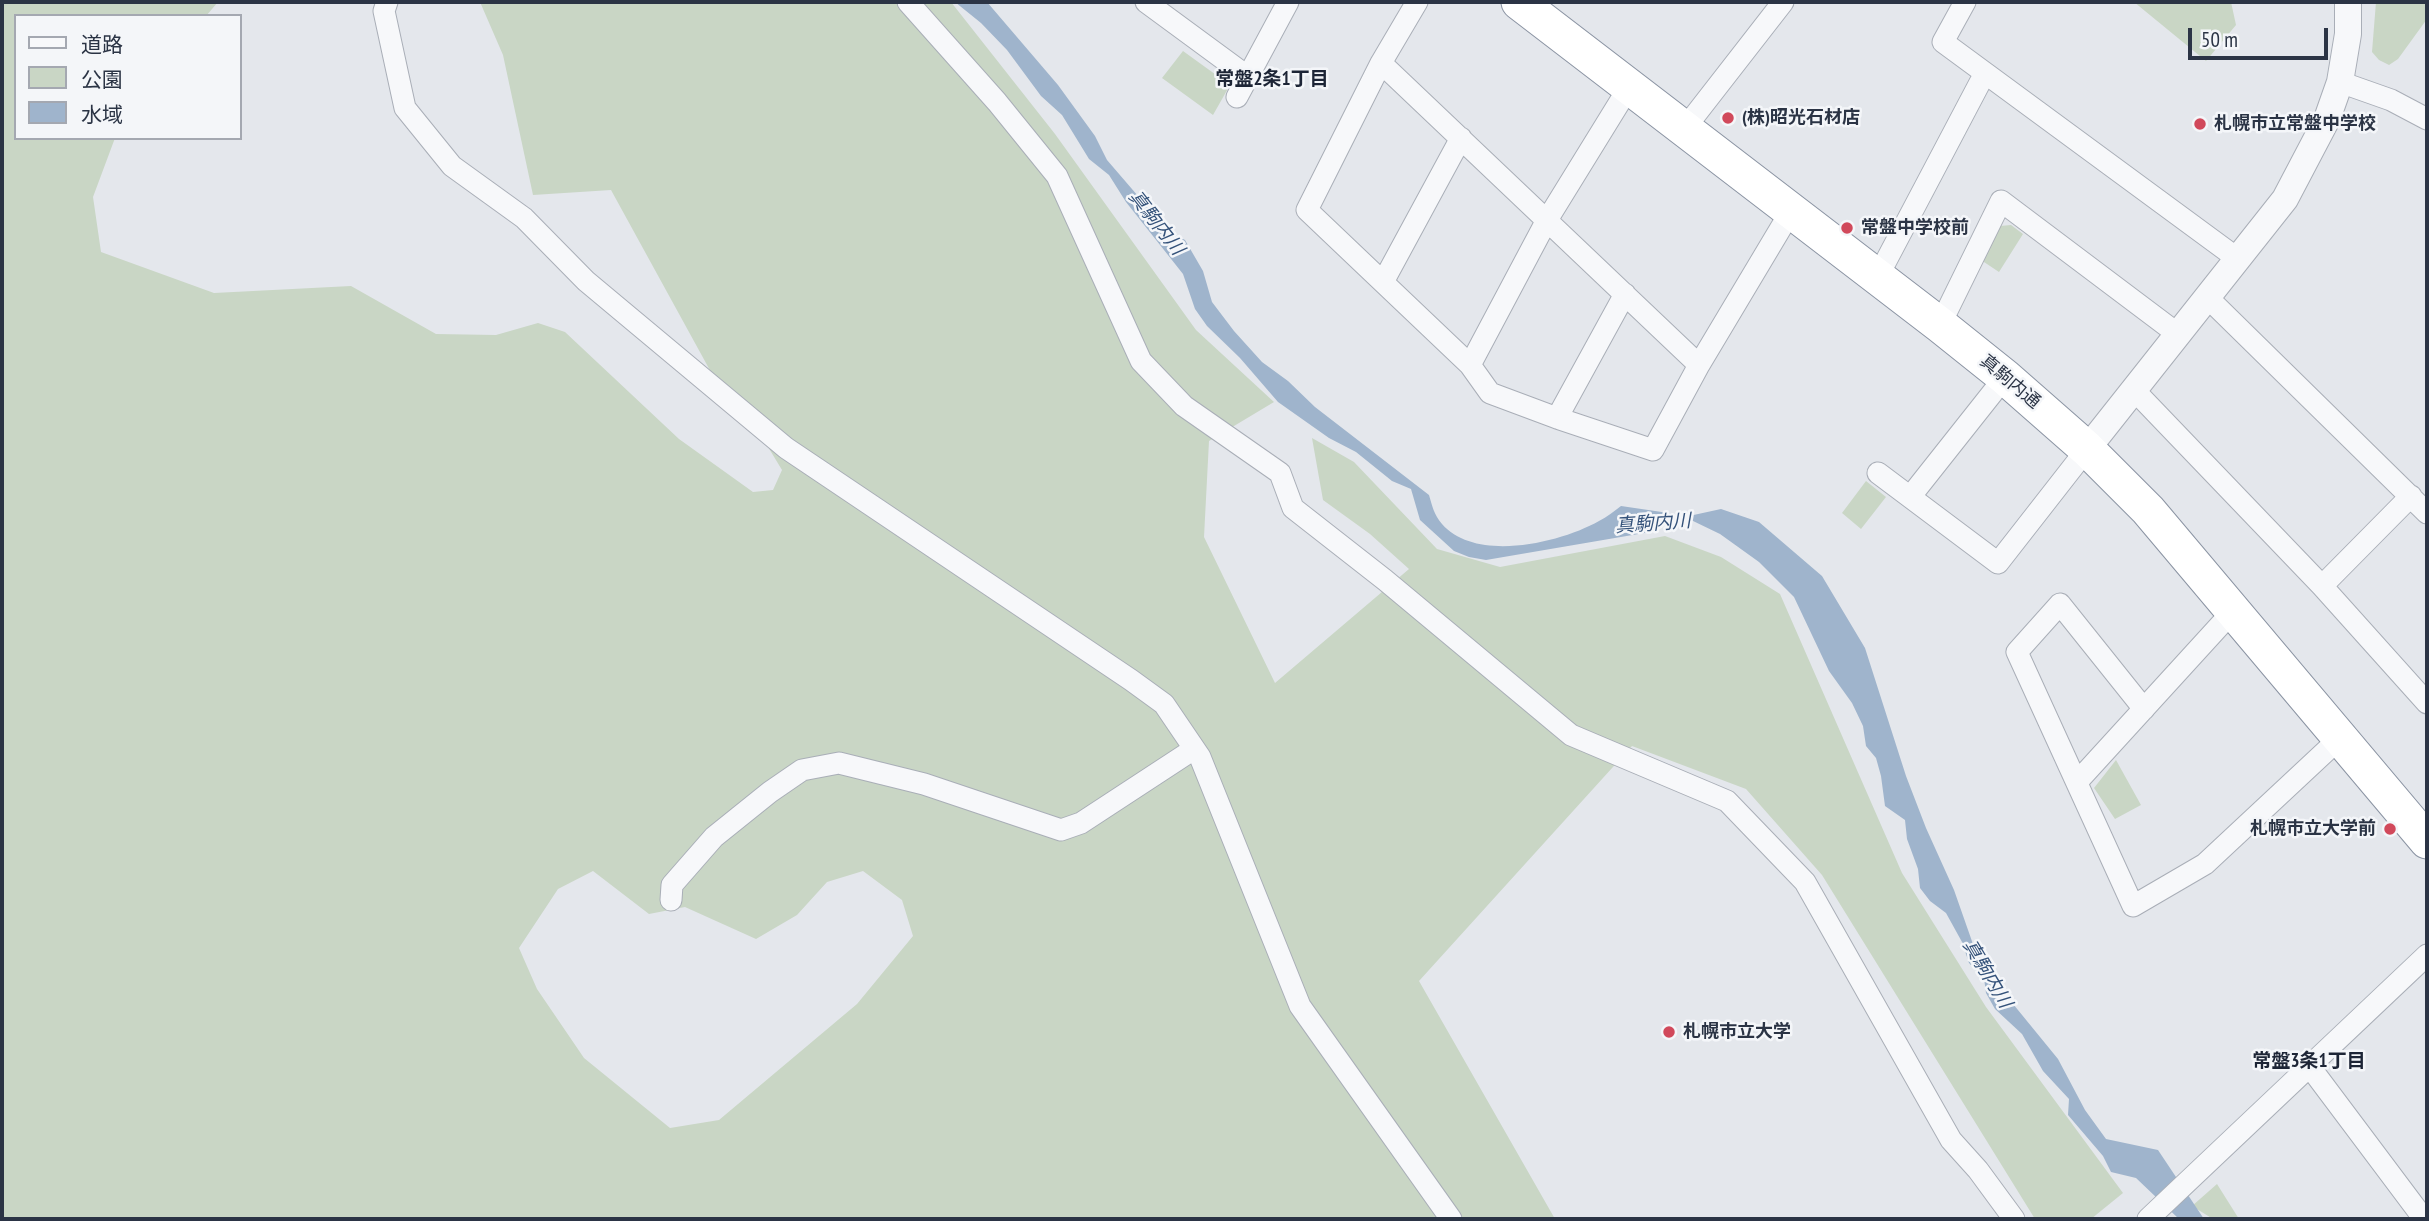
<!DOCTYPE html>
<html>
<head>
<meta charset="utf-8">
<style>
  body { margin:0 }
  #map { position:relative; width:2429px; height:1221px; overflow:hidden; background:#e4e7ec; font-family:"PT Sans Narrow","Noto Sans JP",sans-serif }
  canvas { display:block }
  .frame { position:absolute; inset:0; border:4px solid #2b3445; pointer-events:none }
  .legend { position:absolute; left:14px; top:14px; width:228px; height:126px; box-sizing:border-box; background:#f4f6f9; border:2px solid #a4a8b1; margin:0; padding:9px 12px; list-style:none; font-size:21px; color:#2b3445 }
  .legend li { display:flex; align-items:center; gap:14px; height:35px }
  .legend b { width:35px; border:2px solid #a4a8b1 }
  .scale { position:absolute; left:2188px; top:28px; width:140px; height:32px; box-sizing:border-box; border:4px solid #2b3445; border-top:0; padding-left:9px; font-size:21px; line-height:24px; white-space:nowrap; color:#2b3445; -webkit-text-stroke:5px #f4f6f9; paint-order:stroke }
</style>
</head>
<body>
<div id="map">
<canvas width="2429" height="1221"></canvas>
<div class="frame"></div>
<ul class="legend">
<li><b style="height:9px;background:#f7f8fa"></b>道路</li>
<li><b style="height:19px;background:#c9d6c5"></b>公園</li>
<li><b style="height:19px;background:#9fb4cc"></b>水域</li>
</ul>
<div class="scale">50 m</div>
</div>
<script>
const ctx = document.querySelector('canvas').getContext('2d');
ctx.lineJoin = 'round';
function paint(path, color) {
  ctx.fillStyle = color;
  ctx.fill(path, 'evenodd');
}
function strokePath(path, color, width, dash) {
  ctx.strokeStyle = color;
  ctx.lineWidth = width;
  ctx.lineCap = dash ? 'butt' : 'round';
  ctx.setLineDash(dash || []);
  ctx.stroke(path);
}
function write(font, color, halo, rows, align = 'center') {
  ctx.font = font + ' "PT Sans Narrow","Noto Sans JP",sans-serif';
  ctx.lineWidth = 5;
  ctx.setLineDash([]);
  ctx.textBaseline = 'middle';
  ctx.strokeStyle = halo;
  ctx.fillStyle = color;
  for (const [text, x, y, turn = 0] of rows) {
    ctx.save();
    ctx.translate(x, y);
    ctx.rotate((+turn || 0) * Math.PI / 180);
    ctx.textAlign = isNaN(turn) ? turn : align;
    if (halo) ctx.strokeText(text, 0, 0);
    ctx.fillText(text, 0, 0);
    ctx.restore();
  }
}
const green = new Path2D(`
  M 2,2 L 218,2 L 206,16 L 16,16 L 16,138 L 115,138 L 93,197 L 101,252 L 214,293 L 351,286 L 436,334 L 496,335 L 538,323 L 565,332 L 679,439 L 753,492 L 773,490 L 782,470 L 759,432 L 712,374 L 611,190 L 533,195 L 503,55 L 480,2 L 951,2 L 1055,134 L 1196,330 L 1274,402 L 1209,441 L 1204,537 L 1275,683 L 1409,569 L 1370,534 L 1323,500 L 1312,438 L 1354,462 L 1437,549 L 1500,567 L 1665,536 L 1721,557 L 1780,594 L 1902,873 L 1986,1007 L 2123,1193 L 2091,1219 L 2035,1219 L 1822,875 L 1746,789 L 1632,746 L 1419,981 L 1555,1219 L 2,1219 ZM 593,871 L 649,914 L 685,907 L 756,939 L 797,915 L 827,882 L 863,871 L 902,900 L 913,936 L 857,1004 L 719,1120 L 670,1128 L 584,1058 L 537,989 L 519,948 L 558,889 Z
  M 2134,2 L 2231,2 L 2236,25 L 2206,61 Z
  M 2376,2 L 2427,2 L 2427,19 L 2398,59 L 2389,65 L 2379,60 L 2372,52 Z
  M 1183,51 L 1230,85 L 1213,115 L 1162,78 Z
  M 2011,225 L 2023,234 L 1999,272 L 1981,260 L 2000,226 Z
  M 1866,481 L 1886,497 L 1861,529 L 1842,513 Z
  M 2116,760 L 2141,805 L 2115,819 L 2094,788 Z
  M 2217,1184 L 2239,1219 L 2213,1219 L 2192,1206 Z`);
const water = new Path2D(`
  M 955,2 L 987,2 L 1058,85 L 1095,136 L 1107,160 L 1169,232 L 1185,240 L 1203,271 L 1212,302 L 1234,331 L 1262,362 L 1288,381 L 1315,407 L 1429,495 C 1432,505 1434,515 1442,524 C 1476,563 1560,543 1599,521 C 1607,517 1614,511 1621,506 L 1689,516 L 1721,509 L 1759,522 L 1822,576 L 1865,648 L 1906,776 L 1926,828 L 1954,890 L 1974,947 L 2000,988 L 2058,1059 L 2085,1110 L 2106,1139 L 2158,1150 L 2204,1219 L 2179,1219 L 2136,1178 L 2111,1172 L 2103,1156 L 2068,1115 L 2069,1099 L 2043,1071 L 2022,1034 L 1995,1009 L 1986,993 L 1984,978 L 1969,963 L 1962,942 L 1946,913 L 1930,901 L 1920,888 L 1918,869 L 1907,839 L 1905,820 L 1885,806 L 1881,776 L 1876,758 L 1866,746 L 1863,726 L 1852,703 L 1829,671 L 1794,597 L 1759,562 L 1720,534 L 1691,520 L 1668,522 L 1650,532 L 1486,560 L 1469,557 L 1454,551 L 1420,520 L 1411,489 L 1392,481 L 1356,452 L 1329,438 L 1278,402 L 1240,358 L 1207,326 L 1195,309 L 1183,274 L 1126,202 L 1109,175 L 1089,159 L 1062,115 L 1041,96 L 1007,50 L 981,23 Z`);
const minor = new Path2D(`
  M 387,2 L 384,11 L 405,108 L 452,166 L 524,218 L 586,281 L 786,448 L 1131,680 L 1164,704 L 1200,757 L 1300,1006 L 1451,1219
  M 908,2 L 997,102 L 1057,176 L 1141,361 L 1184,406 L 1280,473 L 1293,508 L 1385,580 L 1571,735 L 1727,801 L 1805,882 L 1951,1140 L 1978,1170 L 2014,1219
  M 1146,2 L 1248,77
  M 1417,2 L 1381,63 L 1307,210 L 1470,365 L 1490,393 L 1557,418 L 1653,450 L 1699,365 L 1791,211
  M 1965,2 L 1943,42 L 2238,259
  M 1381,63 L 1699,365
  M 2340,82 L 2391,100 L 2427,119
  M 1237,97 L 1288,2
  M 1685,128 L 1783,2
  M 1877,278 L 1985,73
  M 1383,282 L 1461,138
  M 2208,298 L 2427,513
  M 1940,325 L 2001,201 L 2179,335
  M 1470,365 L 1547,220 L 1629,87
  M 2005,377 L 1910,497 L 1998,563 L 2087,449
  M 2134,390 L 2322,586 L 2427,703
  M 1557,418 L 1625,294
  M 1878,473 L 1910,497
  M 2322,586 L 2411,496
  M 2144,709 L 2060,604 L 2017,652 L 2133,906 L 2205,864 L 2340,738
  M 2077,782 L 2234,610
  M 671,900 L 672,885 L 714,837 L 770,792 L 802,770 L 839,763 L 924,784 L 1061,830 L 1081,823 L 1194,749
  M 2310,1067 L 2424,1219
  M 2148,1219 L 2427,955`);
const tertiary = new Path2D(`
  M 2087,449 L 2285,199 L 2327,119 L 2340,82 L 2348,34 L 2348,2`);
const trunk = new Path2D(`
  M 1519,2 L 1940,325 L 2005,377 L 2087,449 L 2148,510 L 2427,841`);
const markers = [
  [1728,118,7,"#d1495b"],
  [2200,124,7,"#d1495b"],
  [1847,228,7,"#d1495b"],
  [2390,829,7,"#d1495b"],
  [1669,1032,7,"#d1495b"]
];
const poiNames = [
  ["(株)昭光石材店",1742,118],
  ["札幌市立常盤中学校",2214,124],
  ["常盤中学校前",1861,228],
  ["札幌市立大学前",2376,829,"right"],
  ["札幌市立大学",1683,1032]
];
const streetNames = [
  ["真駒内通",2010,382,40]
];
const neighbourhoodNames = [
  ["常盤2条1丁目",1272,80],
  ["常盤3条1丁目",2309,1062]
];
const waterNames = [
  ["真駒内川",1156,223,52],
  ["真駒内川",1653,524,-4],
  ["真駒内川",1987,974,59]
];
paint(green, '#c9d6c5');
paint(water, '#9fb4cc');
strokePath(minor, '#a9aeb7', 23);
strokePath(tertiary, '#a9aeb7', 28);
strokePath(trunk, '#8b94a3', 37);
strokePath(minor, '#f7f8fa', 21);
strokePath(tertiary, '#f7f8fa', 26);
strokePath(trunk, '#fff', 35);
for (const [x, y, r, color] of markers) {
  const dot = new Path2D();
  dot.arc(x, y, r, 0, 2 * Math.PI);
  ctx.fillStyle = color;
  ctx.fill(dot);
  strokePath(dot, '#f4f6f9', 2.5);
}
write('bold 18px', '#2b3445', '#f4f6f9', poiNames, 'left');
write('18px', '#2b3445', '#f4f6f9', streetNames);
write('bold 19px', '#1d2536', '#f4f6f9', neighbourhoodNames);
write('italic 19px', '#34527a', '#f4f6f9', waterNames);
</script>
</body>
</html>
